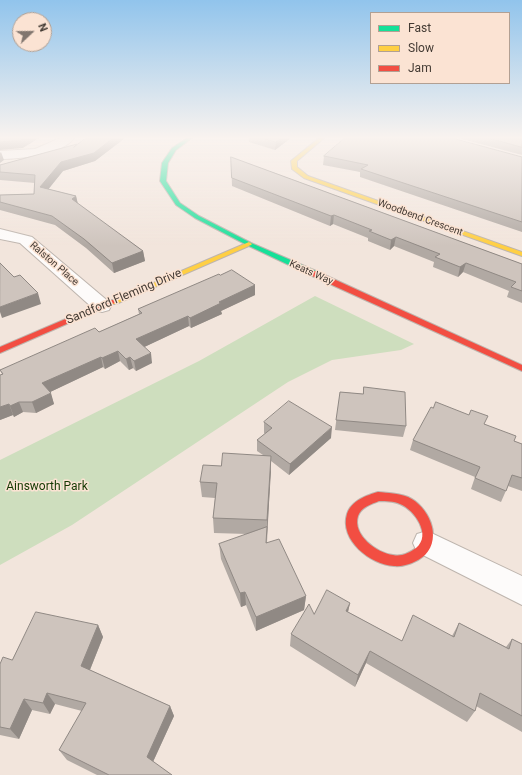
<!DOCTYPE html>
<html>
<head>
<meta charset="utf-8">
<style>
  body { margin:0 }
  #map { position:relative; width:522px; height:775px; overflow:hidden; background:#f2e5dc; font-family:Roboto,sans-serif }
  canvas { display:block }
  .legend { position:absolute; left:370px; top:12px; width:140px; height:72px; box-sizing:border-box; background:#fbe3d3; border:1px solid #b2a093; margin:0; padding:5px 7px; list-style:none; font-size:12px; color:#443b34 }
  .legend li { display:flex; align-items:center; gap:8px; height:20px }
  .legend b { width:20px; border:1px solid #b2a093 }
  .north { position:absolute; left:12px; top:12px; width:40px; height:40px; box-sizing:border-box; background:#fbe3d3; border:1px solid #b2a093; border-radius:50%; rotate:68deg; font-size:11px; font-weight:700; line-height:16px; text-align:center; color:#443b34 }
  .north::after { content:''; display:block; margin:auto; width:14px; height:18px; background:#81766f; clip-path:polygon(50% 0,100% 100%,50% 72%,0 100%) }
</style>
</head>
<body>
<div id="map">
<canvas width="522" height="775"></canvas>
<ul class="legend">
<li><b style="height:5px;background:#16e098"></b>Fast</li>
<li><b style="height:5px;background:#ffcf43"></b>Slow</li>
<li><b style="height:5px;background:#f24e42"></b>Jam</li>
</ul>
<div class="north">N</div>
</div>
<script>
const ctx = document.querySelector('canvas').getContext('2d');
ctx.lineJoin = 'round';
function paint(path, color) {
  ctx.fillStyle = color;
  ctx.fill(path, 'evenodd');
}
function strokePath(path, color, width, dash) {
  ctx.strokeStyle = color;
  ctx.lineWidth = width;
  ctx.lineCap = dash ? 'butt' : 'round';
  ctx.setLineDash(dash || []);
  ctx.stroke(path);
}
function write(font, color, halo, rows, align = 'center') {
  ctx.font = font + ' Roboto,sans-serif';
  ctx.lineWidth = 3;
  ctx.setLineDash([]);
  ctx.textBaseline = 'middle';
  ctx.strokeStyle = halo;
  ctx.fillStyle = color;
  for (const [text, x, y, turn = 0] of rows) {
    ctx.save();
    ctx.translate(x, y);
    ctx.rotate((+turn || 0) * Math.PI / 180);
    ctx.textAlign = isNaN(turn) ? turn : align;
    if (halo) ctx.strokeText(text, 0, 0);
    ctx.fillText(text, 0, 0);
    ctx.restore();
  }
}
const green = new Path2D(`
  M 315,296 L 414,344 L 401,350 L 332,360 L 288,382 L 72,525 L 0,565 L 0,460 L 199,361 Z`);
const street = new Path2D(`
  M 60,138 L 74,138 C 62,155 20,159 0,159 L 0,151 L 35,149 Z
  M 0,229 L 32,237 L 109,302 L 111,306 L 109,310 L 102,312 L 95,310 L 20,243 L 0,239 Z
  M 427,531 L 522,576 L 522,605 L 417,552 L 413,543 L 417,534 Z`);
const fast = new Path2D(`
  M 187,138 L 192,138 L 176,150 L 168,163 L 166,181 L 180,203 L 199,216 L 251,243 L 316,271 L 316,275 L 310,275 L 247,245 L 195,218 L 176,205 L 160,181 L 162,163 L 172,148 Z`);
const slow = new Path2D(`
  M 319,138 L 324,138 L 297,161 L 297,167 L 308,176 L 522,252 L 522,256 L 304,178 L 292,169 L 291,161 Z
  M 249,242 L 252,244 L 251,245 L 116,304 L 110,304 L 109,302 Z`);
const jam = new Path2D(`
  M 310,271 L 316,271 L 522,365 L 522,371 L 310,275 Z
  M 110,300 L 116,300 L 117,302 L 0,353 L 0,347 Z
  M 378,492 C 388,493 398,493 408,497 C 428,506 443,537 425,555 C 417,562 405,567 394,566 C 371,565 339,540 347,514 C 351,501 367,495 378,492 ZM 379,501 C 386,501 394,501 400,504 C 415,510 432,535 416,548 C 409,553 401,557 393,555 C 377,553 352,535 358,516 C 361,507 372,504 379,501 Z`);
const wall = new Path2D(`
  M 86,138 L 125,138 L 95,161 L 63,171 L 48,189 L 76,196 L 78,204 L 143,251 L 145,261 L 114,273 L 86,248 L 55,225 L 0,210 L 0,195 L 34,194 L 35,183 L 0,180 L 0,165 L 77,144 L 77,145 Z
  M 249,138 L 291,138 L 275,150 L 249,142 Z
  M 458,138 L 522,138 L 522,155 Z
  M 324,156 L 522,157 L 522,232 L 360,177 L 360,172 L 323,165 Z
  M 231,157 L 522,264 L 522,303 L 507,297 L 509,291 L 463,272 L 458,277 L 433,267 L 434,262 L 394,246 L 390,250 L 368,241 L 368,238 L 333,224 L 330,226 L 232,186 Z
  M 220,275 L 255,285 L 255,295 L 221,311 L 222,314 L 191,328 L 189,326 L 144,347 L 152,363 L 136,371 L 133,368 L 129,370 L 120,361 L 105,369 L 103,367 L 50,392 L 54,404 L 36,413 L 23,412 L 14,417 L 13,415 L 0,420 L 2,374 L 0,370 L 99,332 L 139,314 L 138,309 Z
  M 364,387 L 406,426 L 403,437 L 335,430 L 340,392 L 363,394 Z
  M 264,422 L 331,438 L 289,475 L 271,461 L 267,543 L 306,596 L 304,610 L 256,631 L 246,605 L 241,607 L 221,559 L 219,544 L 247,534 L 214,533 L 213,518 L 215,498 L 202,497 L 200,482 L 221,466 L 263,455 L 257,451 L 257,440 L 265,434 L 264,433 Z
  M 485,424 L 514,441 L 522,444 L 522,491 L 508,486 L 501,502 L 471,489 L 475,477 L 410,450 L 413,440 Z
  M 350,603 L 348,612 L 402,641 L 452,636 L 459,623 L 506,647 L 512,639 L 522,644 L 522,732 L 476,706 L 475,711 L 467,722 L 366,663 L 355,687 L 290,646 L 291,634 L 314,614 Z
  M 98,625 L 103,637 L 90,670 L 170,706 L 174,716 L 153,762 L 172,775 L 97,775 L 67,760 L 59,750 L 82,711 L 55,704 L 50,714 L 32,710 L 19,739 L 0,735 L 0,664 L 12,660 Z`);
const shadedWall = new Path2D(`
  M 24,138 L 39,138 L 23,148 L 0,150 L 0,142 Z
  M 113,138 L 125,138 L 95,161 L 63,171 L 43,196 L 40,187 L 61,162 Z
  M 281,138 L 291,138 L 275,150 L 276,142 Z
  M 1,152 L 4,160 L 0,163 L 0,153 Z
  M 76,196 L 78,205 L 72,199 Z
  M 334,215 L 333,224 L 330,226 L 331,216 Z
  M 396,237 L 394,246 L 390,250 L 391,240 Z
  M 143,251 L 145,261 L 114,273 L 112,263 Z
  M 466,263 L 463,272 L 458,277 L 460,267 Z
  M 255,285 L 255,295 L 221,311 L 222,314 L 191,328 L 190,318 L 219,302 Z
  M 38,293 L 41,304 L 2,318 L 0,312 L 0,307 Z
  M 188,316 L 189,326 L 138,350 L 136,339 Z
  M 118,351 L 120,361 L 105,369 L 102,358 Z
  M 151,353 L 152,363 L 136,371 L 134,361 Z
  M 101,357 L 103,367 L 46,394 L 42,383 Z
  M 130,357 L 133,368 L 129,370 L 126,359 Z
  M 51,393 L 54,404 L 36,413 L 32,402 Z
  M 19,402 L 23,412 L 14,417 L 10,406 Z
  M 9,404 L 13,415 L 0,420 L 0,407 Z
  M 332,427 L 331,438 L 289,475 L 290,464 Z
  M 271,456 L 271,471 L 267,535 L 267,520 Z
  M 245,592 L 246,605 L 241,607 L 240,593 Z
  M 306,596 L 304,610 L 256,631 L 256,617 Z
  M 350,603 L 347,616 L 346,611 Z
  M 98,625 L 103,637 L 87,677 L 81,666 Z
  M 370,651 L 366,663 L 355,687 L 358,675 Z
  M 47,693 L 55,704 L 50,714 L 43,703 Z
  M 24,699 L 32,710 L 19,739 L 10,729 Z
  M 170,706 L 174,716 L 151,766 L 147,757 Z`);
const building = new Path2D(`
  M 0,138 L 24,138 L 20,140 L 0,142 Z
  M 86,138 L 113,138 L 94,153 L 61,162 L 40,187 L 76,196 L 72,199 L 143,251 L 112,263 L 84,239 L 52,216 L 0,202 L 0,195 L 34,194 L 35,175 L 0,172 L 0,165 L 77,144 L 74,147 Z
  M 263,138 L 281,138 L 276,142 Z
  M 345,138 L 452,138 L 522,157 L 522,222 L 361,169 L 368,165 L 324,156 Z
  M 489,138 L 522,138 L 522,147 Z
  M 231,157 L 522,264 L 522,291 L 511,287 L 516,282 L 466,263 L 460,267 L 435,257 L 440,254 L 396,237 L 391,240 L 369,231 L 372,230 L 334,215 L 331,216 L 232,178 Z
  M 0,263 L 14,277 L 20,275 L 38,293 L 0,307 Z
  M 232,270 L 255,285 L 219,302 L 221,303 L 190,318 L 188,316 L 136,339 L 151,353 L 134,361 L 130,357 L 126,359 L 118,351 L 102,358 L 101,357 L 42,383 L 51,393 L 32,402 L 19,402 L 10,406 L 9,404 L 0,407 L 0,375 L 3,374 L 0,370 L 95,328 L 99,332 L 142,313 L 138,309 L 219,274 L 220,275 Z
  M 364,387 L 405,392 L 406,426 L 336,420 L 340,392 L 363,394 Z
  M 289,401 L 332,427 L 290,464 L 257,440 L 272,428 L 264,422 Z
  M 436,402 L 469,415 L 471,410 L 488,416 L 484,424 L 516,436 L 514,441 L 522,444 L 522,478 L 512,475 L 506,491 L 475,478 L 480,467 L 413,440 L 431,407 L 433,408 Z
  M 223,453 L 271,456 L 267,520 L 213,518 L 217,483 L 200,482 L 203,465 L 221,466 Z
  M 267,527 L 266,543 L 279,539 L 306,596 L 256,617 L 245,592 L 240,593 L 219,544 Z
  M 327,590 L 350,603 L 346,611 L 402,641 L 413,615 L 454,637 L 459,623 L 509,649 L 512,639 L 522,644 L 522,716 L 480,693 L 475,711 L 370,651 L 358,675 L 291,634 L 309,604 L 314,614 Z
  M 36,612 L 98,625 L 81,666 L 170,706 L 147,757 L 172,775 L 109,775 L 59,750 L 86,703 L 47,693 L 43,703 L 24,699 L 10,729 L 0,727 L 0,664 L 3,657 L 12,660 Z`);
const farStreetnames = [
  ["Woodbend Crescent",420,218,20],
  ["Ralston Place",54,264,41],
  ["Keats Way",311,273,24]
];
const streetNames = [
  ["Sandford Fleming Drive",124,297,-23]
];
const parkNames = [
  ["Ainsworth Park",47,487]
];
paint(green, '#cedebe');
strokePath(street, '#beb5ae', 2);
strokePath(fast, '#beb5ae', 2);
strokePath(slow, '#beb5ae', 2);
strokePath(jam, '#beb5ae', 2);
paint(street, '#fdfbfa');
paint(fast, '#16e098');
paint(slow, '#ffcf43');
paint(jam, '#f24e42');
paint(wall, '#b1a9a3');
paint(shadedWall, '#908984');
paint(building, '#cec4bd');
strokePath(building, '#908984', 1);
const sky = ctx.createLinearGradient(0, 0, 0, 246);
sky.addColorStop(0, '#91c4ec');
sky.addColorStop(0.56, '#f9f3ef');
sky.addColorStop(1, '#f9f3ef00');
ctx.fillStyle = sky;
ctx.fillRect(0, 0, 522, 246);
write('10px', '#443b34', '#fbe3d3', farStreetnames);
write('12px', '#443b34', '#fbe3d3', streetNames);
write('12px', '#133902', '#fbe3d3', parkNames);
</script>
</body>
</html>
